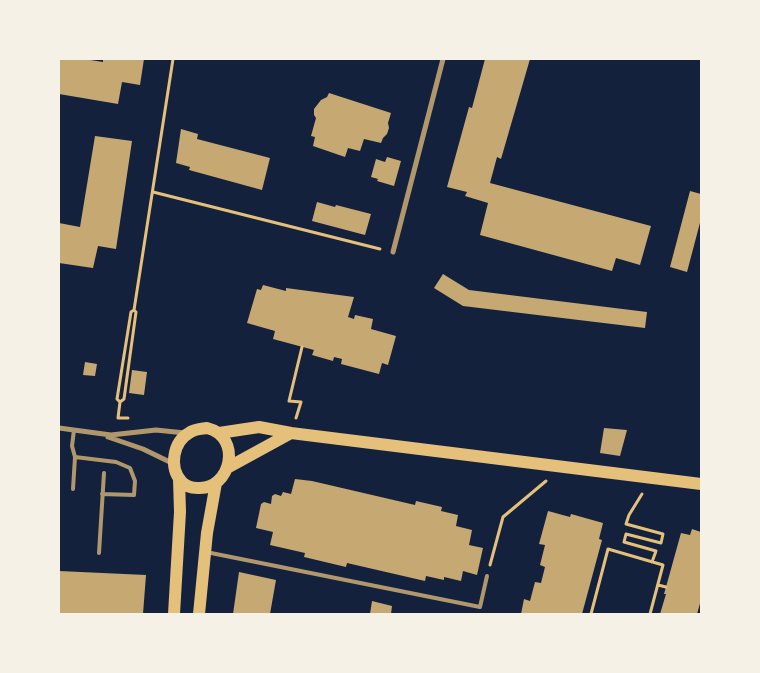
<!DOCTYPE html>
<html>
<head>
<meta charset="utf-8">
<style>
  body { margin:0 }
  #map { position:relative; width:760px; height:673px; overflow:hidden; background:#14213d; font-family:"Crimson Pro",serif }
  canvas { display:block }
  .frame { position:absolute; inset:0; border:60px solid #f6f1e7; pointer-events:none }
</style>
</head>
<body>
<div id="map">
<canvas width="760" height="673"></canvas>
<div class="frame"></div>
</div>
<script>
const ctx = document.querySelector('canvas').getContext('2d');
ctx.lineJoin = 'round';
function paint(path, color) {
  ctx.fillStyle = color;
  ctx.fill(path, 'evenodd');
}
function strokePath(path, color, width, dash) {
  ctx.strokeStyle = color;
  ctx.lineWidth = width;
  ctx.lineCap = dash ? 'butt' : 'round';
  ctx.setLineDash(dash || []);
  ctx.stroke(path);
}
const building = new Path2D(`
  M 59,59 L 84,59 L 103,62 L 103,59 L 144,59 L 140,85 L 122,82 L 118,104 L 59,94 Z
  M 485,59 L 530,59 L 501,159 L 497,157 L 490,183 L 651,226 L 640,265 L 616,258 L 612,271 L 480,235 L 488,203 L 465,196 L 467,192 L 447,187 L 469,107 L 472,108 Z
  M 329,93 L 391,113 L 388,123 L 389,128 L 387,134 L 383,138 L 381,143 L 364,139 L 360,151 L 348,148 L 345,157 L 313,146 L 315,137 L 311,136 L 316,118 L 314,115 L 314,109 L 321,100 L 327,97 Z
  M 181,129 L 198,134 L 197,139 L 270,158 L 262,190 L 189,170 L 190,167 L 176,163 Z
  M 95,136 L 132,141 L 116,249 L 98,246 L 93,268 L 59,263 L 59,223 L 80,227 Z
  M 387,157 L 401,161 L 394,186 L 377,181 L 378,179 L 371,177 L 376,159 L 385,162 Z
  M 690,191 L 701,194 L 701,219 L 687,272 L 670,267 Z
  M 317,202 L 335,207 L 336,205 L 371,214 L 365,235 L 312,221 Z
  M 443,274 L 469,290 L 647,312 L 645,328 L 463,306 L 434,288 Z
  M 263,285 L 286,291 L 286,288 L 354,297 L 348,317 L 354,319 L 355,315 L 373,319 L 371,329 L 396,336 L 388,365 L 382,363 L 379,374 L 341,364 L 342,359 L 334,357 L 333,361 L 312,355 L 314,350 L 273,339 L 275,331 L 247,323 L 257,289 L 261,290 Z
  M 85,362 L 97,364 L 95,376 L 83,375 Z
  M 132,370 L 147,372 L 144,395 L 129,393 Z
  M 604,428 L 627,430 L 620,456 L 600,453 Z
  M 295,479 L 312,481 L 415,505 L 416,501 L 442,507 L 441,511 L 458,515 L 456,526 L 472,530 L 469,545 L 483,548 L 477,575 L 463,571 L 461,581 L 444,577 L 444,580 L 426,576 L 425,581 L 347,563 L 346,567 L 304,557 L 305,553 L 270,545 L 273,532 L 256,528 L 261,504 L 264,502 L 271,504 L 272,496 L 275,494 L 281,496 L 283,492 L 291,494 Z
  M 548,511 L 570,517 L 571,514 L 603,523 L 599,539 L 602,540 L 582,614 L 521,614 L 524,599 L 530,601 L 535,582 L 541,583 L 545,567 L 540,565 L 545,545 L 539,544 Z
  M 692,529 L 701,532 L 701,600 L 697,614 L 660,614 L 666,594 L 664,594 L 666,587 L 681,533 L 690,535 Z
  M 59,571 L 146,575 L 143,614 L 59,614 Z
  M 239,572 L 276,580 L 270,614 L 233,614 Z
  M 372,601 L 392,606 L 391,614 L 370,614 Z`);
const path = new Path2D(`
  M 153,192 L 380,249
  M 134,310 L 173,59
  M 134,310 L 136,312 L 124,399 L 120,402 L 117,399 L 131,312 Z
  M 120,402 L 118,418 L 128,418
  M 296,418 L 301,402 L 289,401 L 302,347
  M 642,494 L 629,515 L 626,524 L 663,534 L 661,543 L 626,534 L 624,542 L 656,551 L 652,562
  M 490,565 L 503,517 L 546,481
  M 658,585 L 666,587
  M 591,614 L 608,549 L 663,565 L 650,614`);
const service = new Path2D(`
  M 74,430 L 72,446 L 75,457
  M 73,489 L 75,457 L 116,462 L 130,468 L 135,481 L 134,495 L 102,494
  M 206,552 L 480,607 L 487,576
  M 99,553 L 104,473`);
const minor = new Path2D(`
  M 393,252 L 443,59
  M 59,428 L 111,435 L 156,430 L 185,433
  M 108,437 L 143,449 L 174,464`);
const primary = new Path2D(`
  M 207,428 C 243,437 231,490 198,488 C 191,488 185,486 181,481 C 169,467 173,442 189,433 C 194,429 201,429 207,428 Z
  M 219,433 L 259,427 L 291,433 L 701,484
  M 227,468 L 291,433
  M 174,614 L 180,512 L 179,479
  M 199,614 L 207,533 L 216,483`);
paint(building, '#c6a872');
strokePath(path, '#e5c07b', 3);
strokePath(service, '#b1986c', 4);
strokePath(minor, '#b1986c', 5);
strokePath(primary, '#e5c07b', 12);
</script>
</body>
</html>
